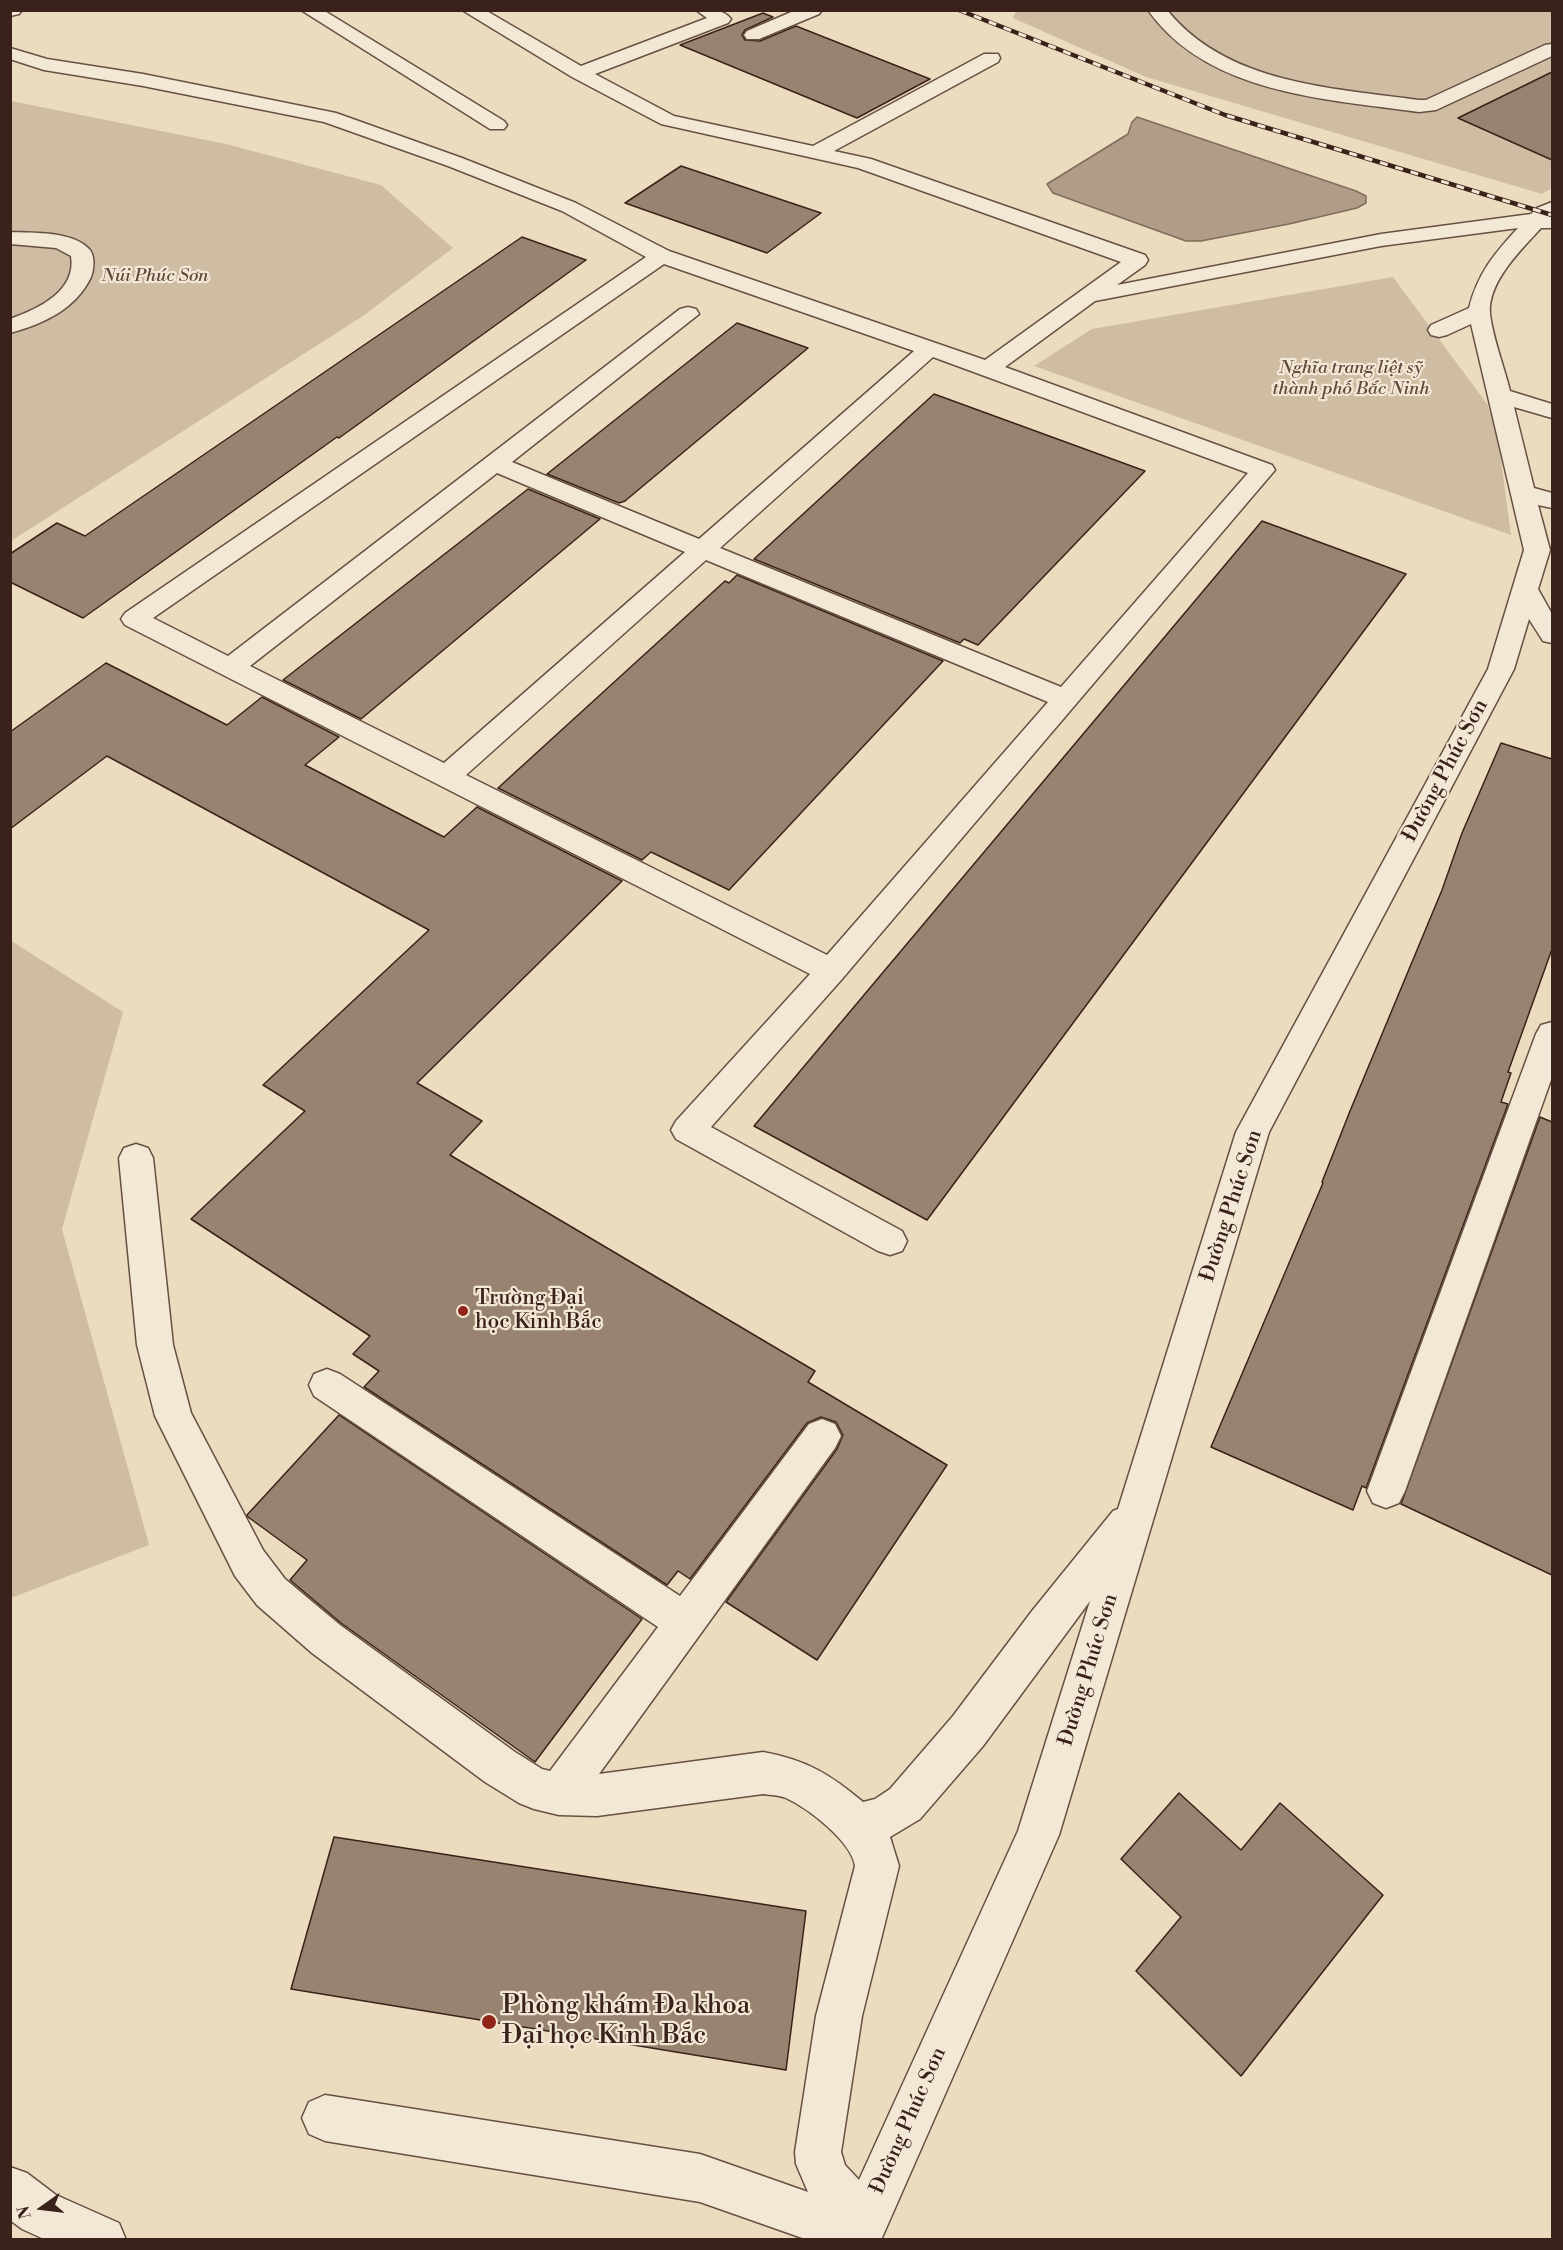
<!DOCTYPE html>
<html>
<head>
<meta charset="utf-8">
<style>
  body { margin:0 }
  #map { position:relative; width:1563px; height:2250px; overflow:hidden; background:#ecdcbf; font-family:"Libre Bodoni",serif }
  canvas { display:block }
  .frame { position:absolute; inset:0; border:12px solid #3a221a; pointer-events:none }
  .north { position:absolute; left:12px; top:2178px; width:60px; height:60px; -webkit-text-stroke:4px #f3e8d5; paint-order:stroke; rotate:256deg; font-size:16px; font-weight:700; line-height:24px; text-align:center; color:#3a221a }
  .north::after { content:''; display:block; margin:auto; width:21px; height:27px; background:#3a221a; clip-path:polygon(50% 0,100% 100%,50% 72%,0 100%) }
</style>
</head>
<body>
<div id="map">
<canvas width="1563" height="2250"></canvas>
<div class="frame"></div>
<div class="north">N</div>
</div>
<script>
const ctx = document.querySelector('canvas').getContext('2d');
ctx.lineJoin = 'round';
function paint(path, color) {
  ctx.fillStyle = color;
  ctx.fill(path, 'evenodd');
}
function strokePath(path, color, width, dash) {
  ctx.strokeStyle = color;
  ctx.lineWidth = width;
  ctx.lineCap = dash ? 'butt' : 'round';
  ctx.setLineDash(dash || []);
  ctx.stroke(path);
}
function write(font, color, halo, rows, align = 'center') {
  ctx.font = font + ' "Libre Bodoni",serif';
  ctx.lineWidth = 4.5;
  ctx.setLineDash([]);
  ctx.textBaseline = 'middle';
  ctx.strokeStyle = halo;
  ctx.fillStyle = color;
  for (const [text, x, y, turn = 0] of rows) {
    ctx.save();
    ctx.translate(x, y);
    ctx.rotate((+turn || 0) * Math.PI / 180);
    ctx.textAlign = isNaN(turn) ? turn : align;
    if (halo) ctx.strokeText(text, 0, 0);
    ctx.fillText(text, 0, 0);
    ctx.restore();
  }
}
const green = new Path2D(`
  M 1017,10 L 1552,11 L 1552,188 L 1542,194 L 1146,77 L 1013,18 Z
  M 11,101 L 226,144 L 381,185 L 453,248 L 363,316 L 11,541 Z
  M 1393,277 L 1487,404 L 1497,430 L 1511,535 L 1034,366 L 1092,329 Z
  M 10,940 L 123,1012 L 62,1229 L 149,1545 L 11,1598 Z`);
const water = new Path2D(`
  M 1137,117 L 1356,191 L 1366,196 L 1366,203 L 1357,208 L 1289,224 L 1201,241 L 1186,241 L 1053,193 L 1047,184 L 1128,134 L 1132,122 Z`);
const building = new Path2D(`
  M 763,13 L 773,17 L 745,30 L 742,35 L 745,40 L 760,41 L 796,26 L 930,79 L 857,118 L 680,45 Z
  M 1552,72 L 1552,160 L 1458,118 Z
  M 681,166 L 821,213 L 767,253 L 625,203 Z
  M 522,237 L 586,260 L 339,438 L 337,437 L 83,618 L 10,582 L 10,554 L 57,523 L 85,536 Z
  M 737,323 L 808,348 L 625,501 L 619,503 L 547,474 Z
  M 934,394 L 1145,471 L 978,645 L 964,639 L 960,643 L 754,559 Z
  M 528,489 L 600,519 L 361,719 L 283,680 Z
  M 1262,521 L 1406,574 L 927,1220 L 754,1126 Z
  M 737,575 L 943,661 L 729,890 L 651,852 L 642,860 L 498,788 L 725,581 L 729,583 Z
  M 106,663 L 227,725 L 262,697 L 339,737 L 305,765 L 444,837 L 477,807 L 622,881 L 417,1083 L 482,1121 L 450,1155 L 815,1371 L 808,1382 L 947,1465 L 817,1660 L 726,1602 L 837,1449 L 843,1435 L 836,1422 L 821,1417 L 807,1423 L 690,1579 L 678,1571 L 667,1585 L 364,1387 L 379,1371 L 353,1354 L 370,1336 L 191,1219 L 305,1111 L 263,1085 L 429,930 L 107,756 L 10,829 L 10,732 Z
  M 1501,743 L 1552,759 L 1552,949 L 1508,1072 L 1511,1073 L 1501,1102 L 1508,1104 L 1366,1488 L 1362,1486 L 1353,1510 L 1211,1447 L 1323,1183 L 1322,1182 L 1350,1111 L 1442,890 L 1462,833 Z
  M 1540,1117 L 1552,1122 L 1552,1575 L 1401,1504 Z
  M 339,1415 L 642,1619 L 535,1762 L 341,1623 L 290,1580 L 307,1560 L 248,1517 L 247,1515 Z
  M 1179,1793 L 1241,1850 L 1280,1803 L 1383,1895 L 1241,2076 L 1136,1971 L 1181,1917 L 1121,1859 Z
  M 334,1837 L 806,1911 L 786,2070 L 291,1989 Z`);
const minor = new Path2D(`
  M 10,10 L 22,10 L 19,14 L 10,16 Z
  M 301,10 L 323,10 L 504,121 L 507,125 L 504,129 L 490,129 Z
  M 462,10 L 485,10 L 581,66 L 707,18 L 696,10 C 709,10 722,8 731,19 L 728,23 L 595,74 L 674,116 L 813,146 L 984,54 L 998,54 L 1000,58 L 998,62 L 834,151 L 871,159 L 1145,255 L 1148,260 L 1145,265 L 1117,285 L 1381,234 L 1531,214 L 1537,208 L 1552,202 L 1552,228 L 1541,228 C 1522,249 1487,282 1490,314 C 1493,339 1504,366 1510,391 L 1552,404 L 1552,418 L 1514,407 L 1534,488 L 1552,493 L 1552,508 L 1538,505 L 1550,550 L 1538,589 L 1552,614 L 1552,643 L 1543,641 L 1529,619 L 1514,669 L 1269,1132 L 1059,1835 L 881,2240 L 808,2240 L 700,2202 L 325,2141 L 309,2134 L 302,2118 L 309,2102 L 325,2095 L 700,2154 L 808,2192 L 796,2164 L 795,2152 L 816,2016 L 855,1866 C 852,1842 808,1808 786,1798 C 779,1795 770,1795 763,1794 L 597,1816 L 559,1815 L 534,1809 L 519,1803 L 485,1782 L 312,1653 L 257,1605 L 235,1576 L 155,1416 L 137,1345 L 119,1158 L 124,1148 L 136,1144 L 148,1148 L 153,1158 L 173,1345 L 191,1413 L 263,1550 L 285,1579 L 340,1625 L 515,1752 L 542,1769 L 550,1771 L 658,1627 L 314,1396 L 309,1385 L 314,1374 L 327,1369 L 340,1374 L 680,1596 L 809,1424 L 822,1419 L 835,1424 L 841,1436 L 835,1448 L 599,1774 L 763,1752 C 806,1760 830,1774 863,1802 L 875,1799 L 890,1789 L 953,1716 L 1032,1611 L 1113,1511 L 1118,1509 L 1236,1132 L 1488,669 L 1524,550 L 1471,324 L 1447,335 L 1439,337 L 1431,335 L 1428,330 L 1431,325 L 1469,308 C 1478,273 1494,254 1518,228 L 1381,246 L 1095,301 L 1005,367 L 1272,465 L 1275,470 L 842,979 L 711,1127 L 902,1231 L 907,1241 L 902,1251 L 890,1255 L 878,1251 L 676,1139 L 671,1130 L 676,1121 L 810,974 L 125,625 L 121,619 L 125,613 L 646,257 L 562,211 L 448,166 L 324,122 L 143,86 L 44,70 L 10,59 L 10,48 L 47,59 L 143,74 L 336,113 L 462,158 L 576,203 L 669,251 L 985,360 L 1121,262 L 858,168 L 661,124 L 572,77 ZM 664,264 L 914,351 L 699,539 L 512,462 L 699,314 L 696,309 L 688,307 L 680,309 L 228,656 L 153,618 ZM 933,357 L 1248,473 L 1061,687 L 720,548 ZM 497,473 L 685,552 L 444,763 L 250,666 ZM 706,560 L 1048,702 L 827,955 L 466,775 ZM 1090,1601 L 1018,1831 L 859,2180 L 845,2165 L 841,2152 L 862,2016 L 899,1866 L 890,1837 L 920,1819 L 983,1746 Z
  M 796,10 L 822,10 L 819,14 L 759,39 L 747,39 L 744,35 L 747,31 Z
  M 1148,10 L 1167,10 C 1226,84 1332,88 1419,100 L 1426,100 L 1545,45 L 1552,44 L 1552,56 L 1436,110 L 1419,112 C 1326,99 1207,94 1148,10 Z
  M 10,232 C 33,233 74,231 90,250 C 95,257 94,269 91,277 C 76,309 43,324 10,333 L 10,319 C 38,309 77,291 71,256 L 56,248 L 10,244 Z
  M 1552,1022 L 1552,1077 L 1405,1491 L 1399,1503 L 1386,1508 L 1373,1503 L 1367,1491 L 1536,1034 L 1541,1025 Z
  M 10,2167 L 27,2173 L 56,2195 L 119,2223 L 126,2240 L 46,2240 L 22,2229 L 10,2220 Z`);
const rail = new Path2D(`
  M 959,10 L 1225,115 L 1552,215`);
const markers = [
  [463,1311,6,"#8f2418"],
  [489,2022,8,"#8f2418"]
];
const farParknames = [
  ["Núi Phúc Sơn",155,277],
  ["Nghĩa trang liệt sỹ",1351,369],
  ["thành phố Bắc Ninh",1351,390]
];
const streetNames = [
  ["Đường Phúc Sơn",1446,771,-62],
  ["Đường Phúc Sơn",1232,1206,-72],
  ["Đường Phúc Sơn",1089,1670,-73],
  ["Đường Phúc Sơn",909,2121,-66]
];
const poiNames = [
  ["Trường Đại",475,1299],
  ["học Kinh Bắc",475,1323]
];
const nearPoinames = [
  ["Phòng khám Đa khoa",502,2007],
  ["Đại học Kinh Bắc",502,2037]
];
paint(green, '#cebca3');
paint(water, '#af9d87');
strokePath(water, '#806c5b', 1.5);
paint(building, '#978370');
strokePath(building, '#3a221a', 1.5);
strokePath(minor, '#665043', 3);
paint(minor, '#f3e8d5');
strokePath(rail, '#3a221a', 4.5);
strokePath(rail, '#f3e8d5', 3, [8]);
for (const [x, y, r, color] of markers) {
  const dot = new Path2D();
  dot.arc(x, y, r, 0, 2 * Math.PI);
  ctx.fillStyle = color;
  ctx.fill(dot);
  strokePath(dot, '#f3e8d5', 2);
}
write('italic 18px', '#5f483c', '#f3e8d5', farParknames);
write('21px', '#3a221a', '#f3e8d5', streetNames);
write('21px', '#3a221a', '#f3e8d5', poiNames, 'left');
write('26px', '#3a221a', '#f3e8d5', nearPoinames, 'left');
</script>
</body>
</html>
